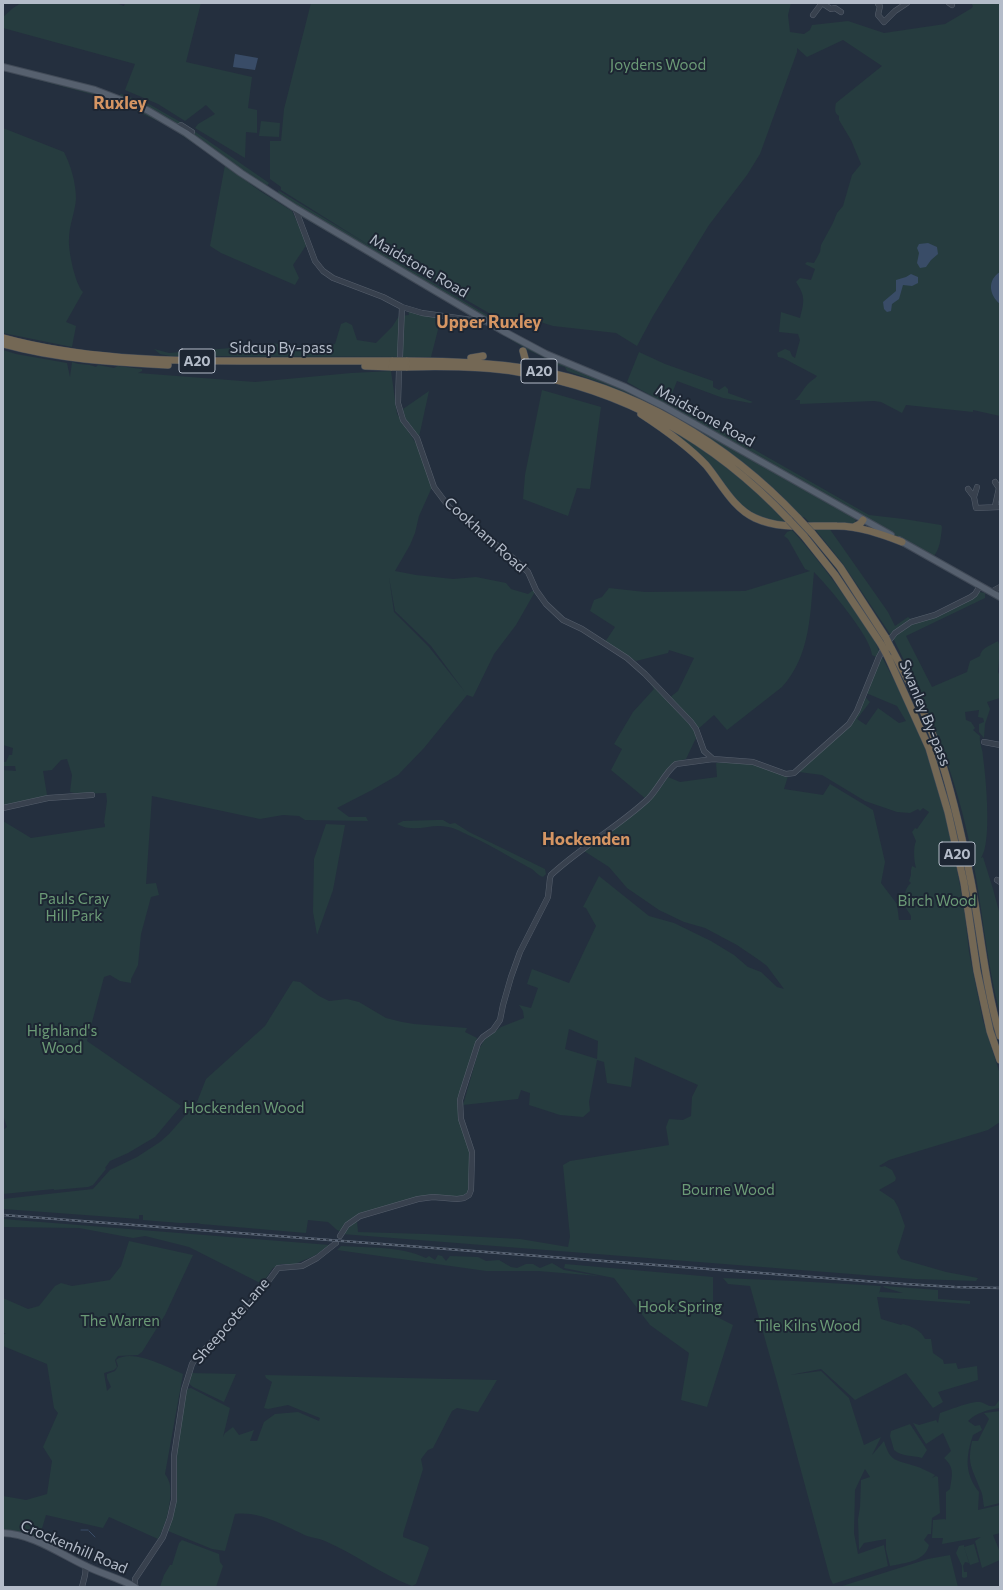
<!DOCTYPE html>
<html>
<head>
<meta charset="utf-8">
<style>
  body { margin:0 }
  #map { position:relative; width:1003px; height:1590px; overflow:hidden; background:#242f3e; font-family:Commissioner,sans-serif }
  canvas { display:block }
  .frame { position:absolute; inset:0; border:4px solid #b4bcc9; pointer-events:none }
</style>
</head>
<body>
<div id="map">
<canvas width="1003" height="1590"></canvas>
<div class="frame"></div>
</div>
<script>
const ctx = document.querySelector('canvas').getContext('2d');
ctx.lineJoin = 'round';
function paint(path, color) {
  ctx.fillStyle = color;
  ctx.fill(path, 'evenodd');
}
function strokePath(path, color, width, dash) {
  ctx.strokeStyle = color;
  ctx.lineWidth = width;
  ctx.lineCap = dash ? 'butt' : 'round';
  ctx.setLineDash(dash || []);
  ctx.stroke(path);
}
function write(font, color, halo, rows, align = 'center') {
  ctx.font = font + ' Commissioner,sans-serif';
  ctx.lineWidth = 4;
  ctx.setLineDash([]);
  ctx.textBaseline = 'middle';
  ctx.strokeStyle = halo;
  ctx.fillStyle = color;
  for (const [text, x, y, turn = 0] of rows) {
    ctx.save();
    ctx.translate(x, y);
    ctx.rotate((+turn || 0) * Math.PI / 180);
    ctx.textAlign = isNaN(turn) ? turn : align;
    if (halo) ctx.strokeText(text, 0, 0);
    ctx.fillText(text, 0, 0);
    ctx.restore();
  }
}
const green = new Path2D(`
  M 21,3 L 116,3 L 124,6 L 125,3 L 201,3 L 186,62 L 252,77 L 248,108 L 257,110 L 257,133 L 246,132 L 245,158 L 195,128 L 198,124 L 215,114 L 206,105 L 185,121 L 158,104 L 125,90 L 135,64 L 3,28 L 3,17 L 13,8 Z
  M 311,3 L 791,3 L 788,15 L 790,32 L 804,34 L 810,30 L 812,25 L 848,21 L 884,33 L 945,24 L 972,8 L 973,6 L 971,3 L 1000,3 L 1000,416 L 973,410 L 973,412 L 906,405 L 902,413 L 881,402 L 874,401 L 800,404 L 800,400 L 795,400 C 801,395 804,387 810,382 C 813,379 815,379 817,376 L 783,358 L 778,357 L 777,353 L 785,349 L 790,351 L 792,356 L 795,358 L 800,340 L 798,334 L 779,332 L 781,312 L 800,318 C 804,302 806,297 796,282 L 800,278 L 811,280 L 815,269 L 805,264 L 807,262 L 814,263 L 820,252 L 821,245 L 833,223 L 837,213 L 843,206 L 852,175 L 861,164 L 851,140 L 839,120 L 839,116 C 834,113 835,108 836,103 L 882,66 L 843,40 L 807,57 L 797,48 L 797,52 L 760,154 L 747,175 L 709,225 L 653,316 L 637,346 L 616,333 L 553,326 L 531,319 L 517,317 L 501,320 L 399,261 L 396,257 L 393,259 L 499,322 L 489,321 L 279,195 L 278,190 L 380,252 L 281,190 L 281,187 L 270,179 L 270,141 L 281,141 L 284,109 Z
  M 17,72 L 110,98 L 142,111 L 176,129 L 238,174 L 291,208 L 293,211 L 246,181 L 260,191 L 292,211 L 307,244 L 293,265 L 299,278 L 295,285 L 221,253 L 210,246 L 225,165 L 177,132 L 177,130 L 113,100 L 16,74 Z
  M 121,94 L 149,104 L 182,123 L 179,126 L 118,96 Z
  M 261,121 L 280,123 L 279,137 L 259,136 Z
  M 3,128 L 64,152 C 71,166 76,183 76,199 C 75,212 69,226 69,239 C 68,250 75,284 83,292 L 66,322 L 76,326 L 72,347 L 3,333 Z
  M 194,131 L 269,183 L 267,186 L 242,170 L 191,134 Z
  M 299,213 L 471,316 L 299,215 Z
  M 408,311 L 441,318 L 431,357 L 170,356 L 160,354 L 154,349 L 169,353 L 231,348 L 245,344 L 263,352 L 269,343 L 314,347 L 335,344 L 341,324 L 346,322 L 352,325 L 357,340 L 376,343 L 392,327 L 399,316 L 409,315 Z
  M 482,322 L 603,382 L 618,387 L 662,408 L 855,518 L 856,524 L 811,524 L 804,517 L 802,518 L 779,493 L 743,462 L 703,435 L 656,407 L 631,395 L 602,383 L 567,371 L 565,367 L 549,363 L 549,360 L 526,349 Z
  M 3,350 L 16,354 L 67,363 L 70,377 L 72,362 C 83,366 86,363 96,367 L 98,365 L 114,368 L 118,366 L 142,369 L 142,371 L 138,373 L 255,382 L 351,373 L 391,371 L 397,414 L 417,445 L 432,487 L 419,516 L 415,533 L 410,545 L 395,571 L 416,575 L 453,579 L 476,577 L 506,583 L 511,589 L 528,594 L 532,591 L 536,590 L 516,625 L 494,654 L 473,697 L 467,695 L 424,748 L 398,775 L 372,790 L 337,808 L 349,817 L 366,817 L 368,821 L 305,820 L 299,816 L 283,815 L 260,819 L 152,796 L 146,884 L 156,883 L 159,895 L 151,897 L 141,934 L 138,965 L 131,979 L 131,983 L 120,981 L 110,975 L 104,977 L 87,1041 L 181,1106 L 155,1137 L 128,1153 L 110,1161 L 105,1168 L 106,1169 L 93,1185 L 88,1187 L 54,1190 L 54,1189 L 3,1194 L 3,1130 L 7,1127 L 3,1115 L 3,821 L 31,838 L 105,827 L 105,824 L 104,823 L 107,801 L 106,793 L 79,794 L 70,792 L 72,775 L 67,759 L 61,760 L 52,770 L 43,771 L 47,795 L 45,798 L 3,806 L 3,770 L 16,771 L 15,766 L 3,766 L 3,762 L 6,762 L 9,755 L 12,755 L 13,748 L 3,745 ZM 389,577 L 395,611 L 431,646 L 465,692 L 429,647 L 394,612 Z
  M 639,352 L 665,364 L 713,381 L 713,387 L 719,390 L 725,386 L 728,389 L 728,393 L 753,402 L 750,403 L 723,398 L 677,381 L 669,401 L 869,515 L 904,519 L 941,525 L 942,527 C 941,537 940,550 933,557 L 750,454 L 750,452 L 627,382 Z
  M 542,390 L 601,407 L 590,489 L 577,488 L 568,516 L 523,499 L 525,475 Z
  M 429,391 L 419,437 L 405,418 L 403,409 Z
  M 659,423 C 707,450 750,482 787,524 L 754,515 L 742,507 L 721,481 Z
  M 814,528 L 829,528 L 888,612 L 895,626 L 908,617 L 911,619 L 928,614 L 928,615 L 890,634 L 843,564 Z
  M 792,530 C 824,565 849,602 875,641 L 879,651 L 876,657 L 872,655 C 872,638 828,586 814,572 C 810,613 811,655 782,687 L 727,730 L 714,715 L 697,730 L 669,698 L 678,691 L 694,658 L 669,650 L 668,653 L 636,661 L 605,642 L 615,627 L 590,611 L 594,600 L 602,597 L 609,588 L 645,592 L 745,591 L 810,571 L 805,569 L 788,539 L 784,536 L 787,532 Z
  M 979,592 L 985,593 L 985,598 L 906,636 L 932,687 L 967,672 L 970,661 L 980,656 C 981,648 991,645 998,641 L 1000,647 L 998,672 L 1000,676 L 1000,698 L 987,702 L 990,709 L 985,724 L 984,738 L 979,732 L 979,724 L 984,722 L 983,718 L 978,717 L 979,710 L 965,712 L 966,720 L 971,722 L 975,728 L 973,730 L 980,736 C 979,744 983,749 983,757 C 986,778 992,843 981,858 L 983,857 L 993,889 L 1000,915 L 1000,1014 C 985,957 982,899 969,841 C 954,769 926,703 893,638 L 911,625 L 976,597 Z
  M 882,657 L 915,720 L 935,776 L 949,828 L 964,907 L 969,952 L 983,1021 L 1000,1074 L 1000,1122 L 988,1130 L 889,1160 L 879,1166 L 881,1167 L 885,1166 L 892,1170 L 896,1178 L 895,1181 L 879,1190 L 894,1200 L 898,1207 L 905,1226 L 897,1252 L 901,1259 L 946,1272 L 978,1278 L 976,1281 L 915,1279 L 342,1234 L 347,1226 L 357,1221 L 358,1232 L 426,1234 L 520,1239 L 568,1247 L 570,1237 L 563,1165 L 570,1161 L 669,1145 L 666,1127 L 669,1119 L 683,1120 L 691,1116 L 692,1097 L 698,1085 L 635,1057 L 631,1087 L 607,1083 L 604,1062 L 597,1060 L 589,1102 L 590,1111 L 583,1117 L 560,1115 L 529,1105 L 530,1093 L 521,1090 L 518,1099 L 463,1105 L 479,1049 L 485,1039 L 501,1027 L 524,1018 L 523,1011 L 519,1005 L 531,1008 L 538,988 L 527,984 L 532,969 L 569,983 L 596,926 L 586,908 L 583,907 L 599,876 L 649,916 L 674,923 L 711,941 L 734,955 L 748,967 L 761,972 L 777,987 L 784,989 L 767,966 L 759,960 L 737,945 L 705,928 L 684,922 L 659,910 L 627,888 L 609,867 L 584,851 C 612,830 649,807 668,777 L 680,782 L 717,777 L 716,763 C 746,761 761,766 788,776 L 784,789 L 823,795 L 830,784 L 873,810 L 885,862 L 881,883 L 897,904 L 899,920 L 911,920 L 911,916 C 910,913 907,911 906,908 C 903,900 904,888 911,883 L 909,881 L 911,875 L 911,870 L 912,866 L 916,868 C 914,862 913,847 916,841 L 912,832 L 915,828 L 917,829 L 929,812 L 923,808 L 920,811 L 918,809 L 910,813 L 897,812 L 865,801 L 822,775 L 799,772 L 850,725 L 864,696 L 870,702 L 857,719 L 866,725 L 878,708 L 899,723 L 906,721 L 897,706 L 866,693 ZM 569,1029 L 598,1041 L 597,1059 L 565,1049 Z
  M 649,679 L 695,731 L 696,738 L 686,759 L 679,761 L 646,799 L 611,770 L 622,749 L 614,744 L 633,712 L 654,689 L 649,682 Z
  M 436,820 L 443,820 L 450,824 L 455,823 L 469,832 L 545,869 L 546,874 L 543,877 C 538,876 534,869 528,867 C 508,856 489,844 468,835 C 462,832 455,828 448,827 C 430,823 415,834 397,824 L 403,821 Z
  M 326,824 L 345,825 L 333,890 L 317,935 L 313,912 L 314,859 Z
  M 293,981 L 300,982 L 319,996 L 329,1001 L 347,999 L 359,1002 L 386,1018 L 402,1022 L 414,1024 L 467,1028 L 465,1032 L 477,1038 L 458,1109 L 472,1152 L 471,1190 L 464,1198 L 433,1197 L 366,1214 L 342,1232 L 337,1230 L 328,1222 L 308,1220 L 306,1233 L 201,1224 L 197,1223 L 180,1223 L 143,1220 L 143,1215 L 139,1215 L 139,1219 L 3,1209 L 3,1199 L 93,1189 L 110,1170 L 137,1157 L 160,1142 L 169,1134 L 197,1102 L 206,1079 L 265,1026 Z
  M 3,1219 L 330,1245 L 314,1256 L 295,1264 L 281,1264 L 273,1268 L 262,1284 L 189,1247 L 145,1236 L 133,1238 L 79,1228 L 3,1227 Z
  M 129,1241 L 193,1255 L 165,1315 L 142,1352 L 138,1355 L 118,1356 L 115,1360 L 117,1367 L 114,1370 L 104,1373 L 107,1391 L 111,1387 L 107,1378 L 107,1374 L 115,1371 L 118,1366 L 116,1360 C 132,1348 166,1367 183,1374 L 165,1474 C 167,1477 170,1482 170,1486 C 172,1501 166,1526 158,1539 L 109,1517 L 103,1528 L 46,1515 L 40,1535 L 46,1543 L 3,1533 L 3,1496 L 26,1500 L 47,1494 L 52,1461 L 43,1447 L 58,1413 L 54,1408 L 47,1364 L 3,1346 L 3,1335 L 6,1333 L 3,1333 L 3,1298 L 28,1309 L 39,1306 L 55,1286 L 61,1283 L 72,1286 L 110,1280 L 121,1266 Z
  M 341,1246 C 369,1248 400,1246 426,1258 L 429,1256 L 435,1260 L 438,1255 L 442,1256 L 446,1261 L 450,1256 L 478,1257 L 486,1261 L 499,1260 L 511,1267 L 517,1268 L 526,1264 L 533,1264 L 540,1268 L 552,1263 L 564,1270 L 599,1276 L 538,1271 L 486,1271 L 337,1250 Z
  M 565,1264 L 713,1277 L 713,1315 L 733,1325 L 707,1407 L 681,1400 L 689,1353 L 650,1325 L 614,1278 L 564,1268 Z
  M 723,1278 L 794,1281 L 881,1286 L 879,1294 L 880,1292 L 903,1293 L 883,1287 L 884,1286 L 938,1290 L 938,1299 L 970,1301 L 970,1304 L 877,1297 L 881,1319 L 901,1325 L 903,1324 C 911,1326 922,1331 925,1339 L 931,1339 L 933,1353 L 943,1360 L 944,1364 L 956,1363 L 958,1369 L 977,1366 L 978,1380 L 938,1392 L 943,1402 L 933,1408 L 906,1373 L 855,1400 L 821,1369 L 790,1375 L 821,1371 L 849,1398 L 864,1445 L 881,1437 L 872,1455 L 884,1441 C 890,1462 896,1460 915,1466 C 922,1468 929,1472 935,1475 L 932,1478 L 936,1476 L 938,1477 L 940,1513 L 932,1518 L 931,1534 L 928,1534 L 924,1540 L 929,1545 C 925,1562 904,1563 890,1566 L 886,1550 L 886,1539 L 864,1543 L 859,1550 L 858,1519 L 860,1507 L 861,1480 L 870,1477 L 865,1469 L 855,1490 L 854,1533 L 858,1554 L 884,1545 L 888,1566 L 833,1584 L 830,1578 L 776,1378 L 750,1286 L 728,1284 Z
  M 190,1373 L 236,1374 L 224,1402 L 193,1387 L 187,1382 Z
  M 265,1375 L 497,1380 L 478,1412 L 457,1408 L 452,1411 L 433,1448 L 428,1450 L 421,1459 L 423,1469 L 403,1534 L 403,1537 L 427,1546 L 429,1548 L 416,1584 L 412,1586 C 381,1574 355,1554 325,1541 C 319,1538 313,1538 307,1536 C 284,1526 261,1511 235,1514 L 225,1551 L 212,1549 L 168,1531 L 175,1507 L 175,1461 L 186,1389 L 191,1388 L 230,1408 L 223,1437 L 225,1433 L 233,1427 L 239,1435 L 254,1430 L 250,1441 L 257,1441 L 264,1422 L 275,1414 L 298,1412 L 319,1421 L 320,1418 L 288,1405 L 268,1409 L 264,1408 L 272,1382 L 266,1378 Z
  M 1000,1399 L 1000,1408 C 988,1410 977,1412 968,1421 L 975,1426 L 980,1425 L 982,1430 L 973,1435 C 966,1456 964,1473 979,1492 L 978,1510 L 1000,1505 L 1000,1533 L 993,1535 L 1000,1552 L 1000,1560 L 982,1568 L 975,1541 L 981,1537 L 942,1544 L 943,1538 L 932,1538 L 933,1520 L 945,1519 L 946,1520 L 946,1492 L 950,1489 C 952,1475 955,1468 944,1458 L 951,1451 L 943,1433 L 926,1444 L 913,1423 L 919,1425 L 936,1420 L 938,1423 L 940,1413 C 949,1410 971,1401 980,1402 C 986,1403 987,1407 995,1406 Z
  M 1000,1411 L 1000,1503 L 984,1507 C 983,1501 983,1494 980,1489 C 972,1467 967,1465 972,1441 L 978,1441 L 989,1419 L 984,1413 Z
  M 910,1424 L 927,1450 L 922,1458 C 912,1455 902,1457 894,1450 L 890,1436 L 891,1431 Z
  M 182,1540 L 219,1554 L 220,1562 L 223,1566 L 216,1587 L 160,1587 L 164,1575 L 170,1565 L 172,1565 L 179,1543 Z
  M 974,1544 L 979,1562 L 970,1565 L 964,1547 L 969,1563 L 965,1562 L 963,1566 L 964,1572 L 967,1572 L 967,1577 L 964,1578 L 962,1577 L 962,1566 L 956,1553 L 959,1546 L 964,1545 L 964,1547 Z
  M 950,1555 L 958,1587 L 839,1587 L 928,1559 Z`);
const water = new Path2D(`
  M 235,54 L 258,58 L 255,70 L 233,67 Z
  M 928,243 L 937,247 L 938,254 L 931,260 L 926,267 L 920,268 L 917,263 L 919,253 L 917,248 L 919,244 Z
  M 1000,272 L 1000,304 C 989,295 987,280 1000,272 Z
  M 911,274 L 918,277 L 918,283 L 912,286 L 903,285 L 899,299 L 892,304 L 891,311 L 887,312 L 884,309 L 883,302 L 896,291 L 896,280 L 906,277 Z`);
const stream = new Path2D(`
  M 81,1530 L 88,1530
  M 89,1531 L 95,1537`);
const minor = new Path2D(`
  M 822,3 L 831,9 L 835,8 L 841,12
  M 949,3 L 952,5
  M 878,4 L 880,6 L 878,15 L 884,22 L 895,11 L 907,3
  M 813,15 L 822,3
  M 178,128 L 181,125 L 192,132
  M 295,208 L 315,261 L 323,271 L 333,278 L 383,297 L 402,307 L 422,313 L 486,322
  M 400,357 L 402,307
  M 399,370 L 398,403 L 403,420 L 417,438 L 434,487 L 449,507 L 513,558 L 528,572 L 536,590 L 546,604 L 563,620 L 582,629 L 627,658 L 645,674 L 691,722 L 696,729 L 704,751 L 713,759
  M 968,489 L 974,497 L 976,508 L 1000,507
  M 974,497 L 977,487
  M 995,506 L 999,488 L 995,482
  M 991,592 L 1000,587
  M 984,742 L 1000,745
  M 3,808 L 48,798 L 92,795
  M 997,880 L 1000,882
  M 340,1236 L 347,1225 L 360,1216 L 418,1199 L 433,1197 L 457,1199 L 464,1198 L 469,1195 L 471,1190 L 472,1152 L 461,1119 L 460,1100 L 462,1093 L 478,1043 L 483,1037 L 493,1030 L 500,1020 L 503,1005 L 511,977 L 520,952 L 548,897 L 550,878 L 551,875 C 581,847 618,827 648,799 C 658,789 666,771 676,764 L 713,759 L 753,762 L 786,774 L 794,773 L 849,724 L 857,711 L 879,657 L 885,646 L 895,633 L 911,622 L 935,615 L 971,597 L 975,594 L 980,586
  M 82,1587 L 85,1575 L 86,1566
  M 135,1587 L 135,1579 L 163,1537 L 170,1518 L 174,1500 L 174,1456 L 184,1390 L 192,1364 L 196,1358 L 258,1295 L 278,1268 L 302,1266 L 317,1258 L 336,1243`);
const major = new Path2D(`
  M 3,67 L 95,90 L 147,110 L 186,133 L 241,173 L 295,208 L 503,331 L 546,354 L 625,387 L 663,406 L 891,535
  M 899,540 L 1000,597
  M 3,1533 C 33,1534 60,1554 86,1566 C 102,1574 119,1578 135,1587`);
const highway = new Path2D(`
  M 3,338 C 81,359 161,361 241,361 C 292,361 342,361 393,361
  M 3,344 C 57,359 112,362 168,365
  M 523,351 L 526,362 L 538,366
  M 471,358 L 483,356
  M 406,361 C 447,361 488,362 530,369 C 632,386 728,443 798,518
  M 365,366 L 392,367
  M 406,367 C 442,366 481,366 518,372 C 626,390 714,440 789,520
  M 641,414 C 664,429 687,445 706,465 C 721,483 733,508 755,518 C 781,530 809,525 837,526 C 859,526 881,534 902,542
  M 854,527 L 860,524 L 863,520
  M 812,533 L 840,567 L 886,638
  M 804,536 L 835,575 L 881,644
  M 891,648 C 908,680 926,712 937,747 C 952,791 962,836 971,881 C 981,933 985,986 1000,1036
  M 888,657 L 929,748 L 948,812 L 964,883 L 977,971 L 990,1031 L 1000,1060`);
const rail = new Path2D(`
  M 3,1215 L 904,1284 L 955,1287 L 1000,1288`);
const highwayBridge = new Path2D(`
  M 393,361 L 406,361
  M 392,367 L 406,367
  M 798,518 L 812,533
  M 789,520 L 804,536
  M 886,638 L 891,648
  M 881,644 L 888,657`);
const shields = [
  [197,361,36],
  [539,371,36],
  [957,854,36]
];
const shieldNames = [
  ["A20",197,361],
  ["A20",539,371],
  ["A20",957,854]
];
const parkNames = [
  ["Joydens Wood",658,65],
  ["Pauls Cray",74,899],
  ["Hill Park",74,916],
  ["Birch Wood",937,901],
  ["Highland's",62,1031],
  ["Wood",62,1048],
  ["Hockenden Wood",244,1108],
  ["Bourne Wood",728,1190],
  ["Hook Spring",680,1307],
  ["The Warren",120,1321],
  ["Tile Kilns Wood",808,1326]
];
const streetNames = [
  ["Maidstone Road",419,266,30],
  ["Sidcup By-pass",281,348],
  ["Maidstone Road",705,416,29],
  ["Cookham Road",485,535,42],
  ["Swanley By-pass",925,713,68],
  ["Sheepcote Lane",231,1321,-49],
  ["Crockenhill Road",74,1547,23]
];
const quarterNames = [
  ["Ruxley",120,103],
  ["Upper Ruxley",489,322],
  ["Hockenden",586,839]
];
paint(green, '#263c3f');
paint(water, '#394c67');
strokePath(stream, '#394c67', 1);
strokePath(minor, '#565f6c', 6);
strokePath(major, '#414a57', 8);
strokePath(highway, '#434c59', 8);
strokePath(minor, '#38414e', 5);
strokePath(major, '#56606e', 6);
strokePath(highway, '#746855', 7);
strokePath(rail, '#5a6575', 2.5);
strokePath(rail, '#1d2633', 1, [3]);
strokePath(highwayBridge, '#434c59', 8, []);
strokePath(highwayBridge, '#746855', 7);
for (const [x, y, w] of shields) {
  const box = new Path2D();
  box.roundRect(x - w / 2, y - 12, w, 24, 3);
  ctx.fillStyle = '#1d2633';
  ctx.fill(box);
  strokePath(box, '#b4bcc9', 1);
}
write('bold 14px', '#b4bcc9', null, shieldNames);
write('15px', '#6b9a76', '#1d2633', parkNames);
write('15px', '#b4bcc9', '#1d2633', streetNames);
write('bold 17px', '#d59563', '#1d2633', quarterNames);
</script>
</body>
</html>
